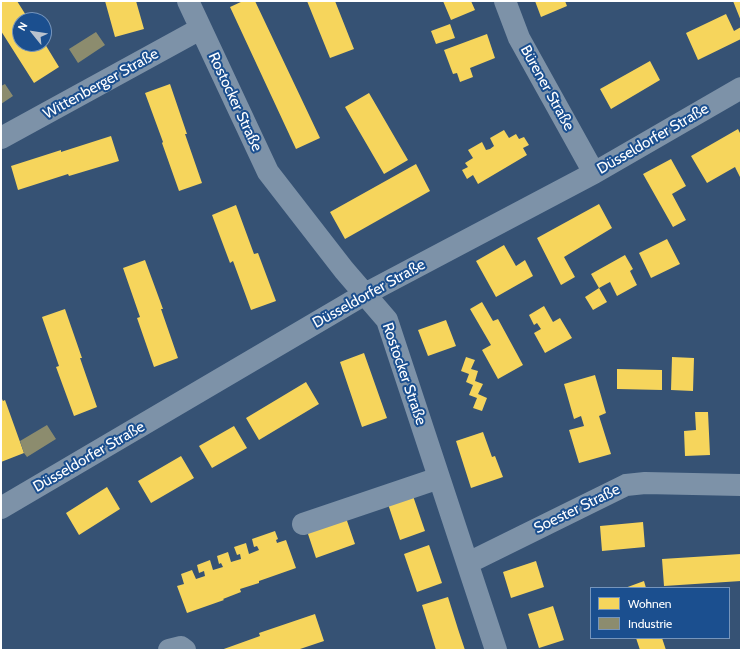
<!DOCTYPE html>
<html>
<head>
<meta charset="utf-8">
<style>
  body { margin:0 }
  #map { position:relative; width:742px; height:651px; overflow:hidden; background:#365274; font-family:Cabin,sans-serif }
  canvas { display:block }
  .frame { position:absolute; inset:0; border:2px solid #fff; pointer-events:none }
  .legend { position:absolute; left:590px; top:587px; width:140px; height:52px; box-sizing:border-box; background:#1b4f8f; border:1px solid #7695bc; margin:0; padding:5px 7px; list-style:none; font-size:12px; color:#fff }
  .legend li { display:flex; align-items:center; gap:8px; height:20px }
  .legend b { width:20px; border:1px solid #7695bc }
  .north { position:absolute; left:12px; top:12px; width:40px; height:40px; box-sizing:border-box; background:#1b4f8f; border:1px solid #7695bc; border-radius:50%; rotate:300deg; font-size:11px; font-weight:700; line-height:16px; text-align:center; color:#fff }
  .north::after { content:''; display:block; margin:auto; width:14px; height:18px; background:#b9c2ce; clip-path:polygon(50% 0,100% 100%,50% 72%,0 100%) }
</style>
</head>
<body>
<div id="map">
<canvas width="742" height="651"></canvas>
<div class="frame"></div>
<ul class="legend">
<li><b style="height:11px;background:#f6d55c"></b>Wohnen</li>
<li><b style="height:11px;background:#8c8c6e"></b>Industrie</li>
</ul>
<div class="north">N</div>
</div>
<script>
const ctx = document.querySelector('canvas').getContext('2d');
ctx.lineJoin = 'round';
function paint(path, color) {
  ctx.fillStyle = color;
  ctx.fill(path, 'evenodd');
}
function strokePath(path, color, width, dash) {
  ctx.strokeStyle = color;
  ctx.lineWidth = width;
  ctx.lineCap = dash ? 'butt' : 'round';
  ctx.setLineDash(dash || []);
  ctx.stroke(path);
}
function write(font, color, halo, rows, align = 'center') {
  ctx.font = font + ' Cabin,sans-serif';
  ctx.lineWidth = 4;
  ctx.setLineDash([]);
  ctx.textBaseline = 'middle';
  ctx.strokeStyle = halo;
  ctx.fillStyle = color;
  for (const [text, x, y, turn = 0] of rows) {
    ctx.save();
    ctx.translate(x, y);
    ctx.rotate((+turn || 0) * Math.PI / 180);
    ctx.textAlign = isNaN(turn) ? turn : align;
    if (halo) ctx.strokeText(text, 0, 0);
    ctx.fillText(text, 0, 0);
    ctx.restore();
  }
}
const homes = new Path2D(`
  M 1,1 L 17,1 L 29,20 L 20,20 L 20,44 L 45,44 L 59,67 L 34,83 L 1,31 Z
  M 105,1 L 136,1 L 144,29 L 115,37 Z
  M 243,1 L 255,1 L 320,138 L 296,149 L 230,7 Z
  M 307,1 L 335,1 L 354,49 L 330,58 Z
  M 443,1 L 471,1 L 475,10 L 451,20 Z
  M 535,1 L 565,1 L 567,6 L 541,17 Z
  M 733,1 L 741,1 L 741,21 Z
  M 726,14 L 734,31 L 741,27 L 741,39 L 698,60 L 686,33 Z
  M 450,24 L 455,38 L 436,44 L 431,31 Z
  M 487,34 L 495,58 L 470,68 L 473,77 L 460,82 L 457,73 L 453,74 L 444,50 Z
  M 650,61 L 660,80 L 611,109 L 600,89 Z
  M 170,84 L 187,134 L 185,134 L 202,183 L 179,191 L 162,143 L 163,142 L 145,93 Z
  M 369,93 L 408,160 L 384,174 L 345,107 Z
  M 738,129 L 741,135 L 741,179 L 735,167 L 707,183 L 691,156 Z
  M 504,130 L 509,138 L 516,134 L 519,139 L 524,137 L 529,145 L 523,148 L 527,155 L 478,184 L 473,175 L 467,179 L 462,170 L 468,167 L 465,163 L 473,158 L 468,150 L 482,142 L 486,150 L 490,149 L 494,146 L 490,138 Z
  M 111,136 L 119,161 L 69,176 L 68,174 L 18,190 L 11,166 L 61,150 L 61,152 Z
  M 671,159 L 686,186 L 672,194 L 686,220 L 673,227 L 643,174 Z
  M 416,164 L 430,191 L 345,239 L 330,212 Z
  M 599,204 L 612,228 L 564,257 L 575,277 L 561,285 L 537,238 Z
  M 236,205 L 254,254 L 258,253 L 276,301 L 251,310 L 233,261 L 230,263 L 212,215 Z
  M 667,239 L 680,264 L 651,278 L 639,253 Z
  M 504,245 L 516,266 L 525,260 L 533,276 L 496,297 L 476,261 Z
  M 625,255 L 633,269 L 630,271 L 637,285 L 617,296 L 610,282 L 599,288 L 607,302 L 593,310 L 585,297 L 599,288 L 591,274 Z
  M 145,260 L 163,309 L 161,309 L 178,358 L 154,367 L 137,318 L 140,317 L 123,268 Z
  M 482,302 L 493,321 L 498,319 L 523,365 L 498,379 L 482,350 L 491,345 L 470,309 Z
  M 544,306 L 553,322 L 560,318 L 572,338 L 545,353 L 534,333 L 541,329 L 537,323 L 534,325 L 529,315 Z
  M 65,309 L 82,358 L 80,358 L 97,407 L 74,416 L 56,367 L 59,366 L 42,317 Z
  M 446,320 L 456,346 L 428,356 L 418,330 Z
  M 364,353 L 387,418 L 362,427 L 340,362 Z
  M 466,357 L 475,360 L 471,369 L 478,371 L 475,381 L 483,384 L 478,394 L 487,398 L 482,411 L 473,408 L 477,398 L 469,395 L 473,385 L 466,382 L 469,374 L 461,371 Z
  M 672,357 L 694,358 L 693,391 L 671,390 Z
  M 617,369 L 662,370 L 662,390 L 617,389 Z
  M 595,375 L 606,413 L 599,416 L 611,454 L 579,463 L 569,430 L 584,426 L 581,416 L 574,419 L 564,384 Z
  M 306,382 L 319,404 L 259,440 L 246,418 Z
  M 1,397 L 3,401 L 5,400 L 24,453 L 1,462 Z
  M 695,412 L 708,412 L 710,455 L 685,456 L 684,431 L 696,430 Z
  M 234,426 L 247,448 L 212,468 L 199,446 Z
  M 483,432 L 492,457 L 495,456 L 503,477 L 471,488 L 456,441 Z
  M 181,456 L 194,478 L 151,503 L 138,481 Z
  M 107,487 L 120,509 L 79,535 L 66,513 Z
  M 412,493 L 425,531 L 400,540 L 387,501 Z
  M 345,515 L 355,544 L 316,558 L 306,528 Z
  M 643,522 L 645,547 L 602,551 L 600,526 Z
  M 275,531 L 278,539 L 276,540 L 277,543 L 286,540 L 296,568 L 259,581 L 259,583 L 240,589 L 241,592 L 223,599 L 224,600 L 187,613 L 177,586 L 184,584 L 181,574 L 192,570 L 196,579 L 205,576 L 204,571 L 199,573 L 197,565 L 210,560 L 213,570 L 223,567 L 221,563 L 219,564 L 217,556 L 228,552 L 231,562 L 241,559 L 240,554 L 237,555 L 234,547 L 246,543 L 249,554 L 259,550 L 257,546 L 254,547 L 252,539 Z
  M 429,545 L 442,583 L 417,592 L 404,554 Z
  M 741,554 L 741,581 L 664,586 L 662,559 Z
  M 536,561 L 544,587 L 511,598 L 503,572 Z
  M 644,581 L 646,588 L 625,588 Z
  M 448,597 L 458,629 L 465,650 L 436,650 L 422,605 Z
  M 553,606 L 564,640 L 539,648 L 528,614 Z
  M 315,614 L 324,641 L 297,650 L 221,650 L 260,636 L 259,633 Z
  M 636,638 L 662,638 L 666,650 L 640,650 Z`);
const industry = new Path2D(`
  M 96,32 L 105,45 L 78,63 L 69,49 Z
  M 5,84 L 13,96 L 1,104 L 1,86 Z
  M 47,425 L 56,439 L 27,457 L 24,453 L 20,441 Z`);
const minor = new Path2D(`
  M 188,1 L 268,172 L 344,270 L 387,320 L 496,650
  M 505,1 L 519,38 L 594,173
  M 1,138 L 200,29
  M 1,508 L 365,294 L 594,173 L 741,88
  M 303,524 L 439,478
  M 468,563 L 626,485 L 645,483 L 741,485
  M 169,650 L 181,647 L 185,650`);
const streetNames = [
  ["Wittenberger Straße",101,84,-29],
  ["Bürener Straße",547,88,61],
  ["Rostocker Straße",235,102,65],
  ["Düsseldorfer Straße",653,139,-30],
  ["Düsseldorfer Straße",369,294,-29],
  ["Rostocker Straße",404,374,71],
  ["Düsseldorfer Straße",89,457,-30],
  ["Soester Straße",577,509,-26]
];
paint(homes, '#f6d55c');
paint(industry, '#8c8c6e');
strokePath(minor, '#7d92a8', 22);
write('15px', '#fff', '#1b4f8f', streetNames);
</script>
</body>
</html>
